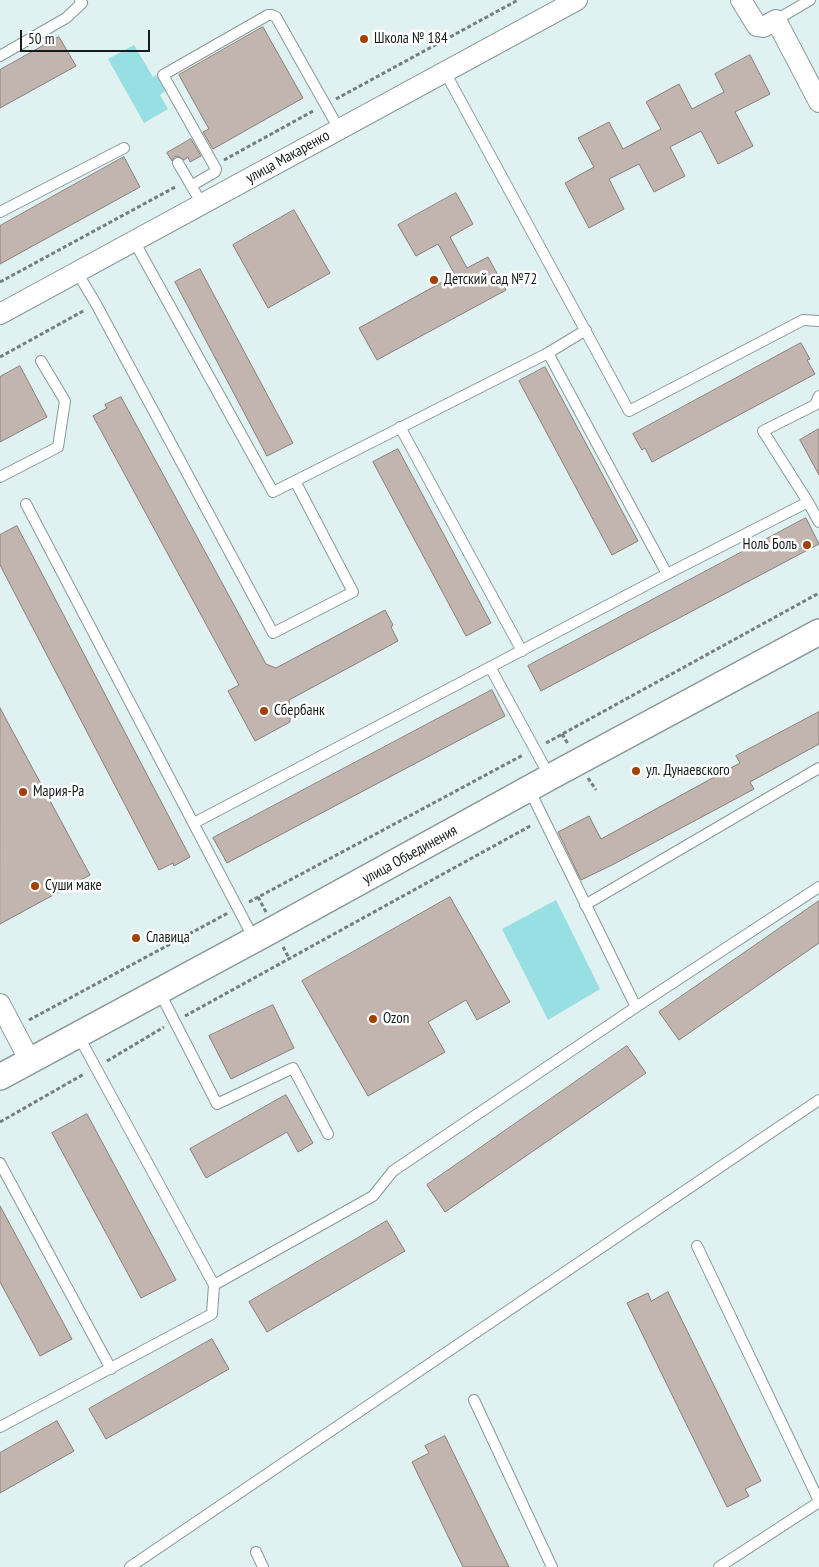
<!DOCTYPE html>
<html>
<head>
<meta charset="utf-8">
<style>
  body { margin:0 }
  #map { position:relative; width:819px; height:1567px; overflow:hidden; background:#e0f1f1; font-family:"PT Sans Narrow",sans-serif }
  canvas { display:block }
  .scale { position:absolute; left:20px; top:30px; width:130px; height:22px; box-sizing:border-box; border:2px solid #151b1b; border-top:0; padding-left:6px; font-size:15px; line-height:18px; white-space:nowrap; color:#151b1b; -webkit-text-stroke:4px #fff; paint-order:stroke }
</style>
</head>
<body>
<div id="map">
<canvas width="819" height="1567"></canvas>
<div class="scale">50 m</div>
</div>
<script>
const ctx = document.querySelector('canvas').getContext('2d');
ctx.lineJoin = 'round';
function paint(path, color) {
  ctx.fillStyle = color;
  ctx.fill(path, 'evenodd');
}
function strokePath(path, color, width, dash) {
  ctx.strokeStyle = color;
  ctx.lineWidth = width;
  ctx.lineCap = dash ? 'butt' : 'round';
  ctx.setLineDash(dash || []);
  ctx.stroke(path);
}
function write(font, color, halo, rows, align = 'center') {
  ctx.font = font + ' "PT Sans Narrow",sans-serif';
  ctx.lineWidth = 5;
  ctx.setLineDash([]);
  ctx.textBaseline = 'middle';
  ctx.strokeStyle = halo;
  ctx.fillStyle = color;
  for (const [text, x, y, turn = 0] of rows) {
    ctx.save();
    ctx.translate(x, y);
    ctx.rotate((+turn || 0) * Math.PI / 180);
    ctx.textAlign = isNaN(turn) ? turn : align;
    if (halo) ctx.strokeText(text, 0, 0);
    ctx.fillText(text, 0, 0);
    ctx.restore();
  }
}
const green = new Path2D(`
  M 134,45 L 153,77 L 156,75 L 165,91 L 160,95 L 168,109 L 144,123 L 108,59 Z
  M 556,900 L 600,989 L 548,1020 L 502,929 Z`);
const building = new Path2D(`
  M 263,27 L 303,98 L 213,149 L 203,132 L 209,129 L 179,75 Z
  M 59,37 L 76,66 L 0,108 L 0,70 Z
  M 750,55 L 770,94 L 735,112 L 753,146 L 718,164 L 701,131 L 670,147 L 685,176 L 654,192 L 639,164 L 609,179 L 624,209 L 589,228 L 565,183 L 594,167 L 578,138 L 609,122 L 623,149 L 661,129 L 646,102 L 679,84 L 692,109 L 724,92 L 715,74 Z
  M 191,139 L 201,156 L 190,162 L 188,157 L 184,160 L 178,156 L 174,157 L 172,161 L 167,153 Z
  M 124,157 L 140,187 L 0,264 L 0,226 Z
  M 456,193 L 473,224 L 450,237 L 467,268 L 488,257 L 506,290 L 377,360 L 359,328 L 455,275 L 438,244 L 416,256 L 398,225 Z
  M 294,210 L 330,273 L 268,308 L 233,245 Z
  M 200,269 L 293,443 L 267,456 L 175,282 Z
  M 801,343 L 810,359 L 807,360 L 815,374 L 652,462 L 645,448 L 642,450 L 633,434 Z
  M 20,366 L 47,417 L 0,442 L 0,377 Z
  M 545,367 L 638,541 L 612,555 L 519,381 Z
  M 121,397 L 266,664 L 276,668 L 385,610 L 393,625 L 391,627 L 398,641 L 289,700 L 290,722 L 255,741 L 228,691 L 239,685 L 93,416 L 107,408 L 105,405 Z
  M 819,429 L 819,475 L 800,440 Z
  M 398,449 L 491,623 L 466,636 L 373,462 Z
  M 806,518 L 819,544 L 541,691 L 528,666 Z
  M 17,526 L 190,857 L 174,866 L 173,863 L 159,870 L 0,565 L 0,535 Z
  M 492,690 L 505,716 L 227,863 L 213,838 Z
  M 0,708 L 90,875 L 0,924 Z
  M 819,712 L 819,744 L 750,782 L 754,789 L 614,864 L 581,880 L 558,832 L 589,816 L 601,839 L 740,763 L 736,756 Z
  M 450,897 L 510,1002 L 477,1020 L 466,1000 L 428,1022 L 445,1052 L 368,1096 L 302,981 Z
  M 819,901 L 819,943 L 679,1040 L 659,1012 Z
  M 273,1005 L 294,1048 L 231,1079 L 209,1036 Z
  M 627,1046 L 646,1073 L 445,1212 L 427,1185 Z
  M 286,1095 L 313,1143 L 298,1152 L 287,1132 L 206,1178 L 190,1149 Z
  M 87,1114 L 176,1280 L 141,1298 L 52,1133 Z
  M 0,1206 L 72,1339 L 40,1356 L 0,1282 Z
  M 387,1221 L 405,1251 L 267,1332 L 249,1302 Z
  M 668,1292 L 761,1481 L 745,1489 L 749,1496 L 727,1507 L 627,1303 L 648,1293 L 651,1301 Z
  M 212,1339 L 229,1369 L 106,1439 L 89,1409 Z
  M 57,1421 L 74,1451 L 0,1493 L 0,1453 Z
  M 445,1436 L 509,1567 L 463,1567 L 412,1462 L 429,1453 L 425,1446 Z`);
const path = new Path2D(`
  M 336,99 L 518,0
  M 224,160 L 315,110
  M 0,282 L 177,186
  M 0,357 L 85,310
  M 562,734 L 568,744
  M 546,743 L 819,593
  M 588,778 L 596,790
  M 258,897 L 266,912
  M 249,902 L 523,755
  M 283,947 L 289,958
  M 185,1016 L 532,825
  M 29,1020 L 228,913
  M 107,1061 L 164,1027
  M 0,1122 L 84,1074`);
const service = new Path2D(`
  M 776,20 L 810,0
  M 0,56 L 66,18 L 82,3 L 80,0
  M 445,72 L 629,411 L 803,320 L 819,321
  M 178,163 L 202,204
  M 191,186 L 215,172 L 216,169 L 163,75 L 268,15 L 272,15 L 276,17 L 339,129
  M 0,212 L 124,148
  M 77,272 L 96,304 L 273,633 L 353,592 L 295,481 L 273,492 L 134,241
  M 586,330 L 548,353 L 667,574 L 808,502 L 819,522
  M 400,427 L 522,651
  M 0,477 L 58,447 L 65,401 L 41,361
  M 295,481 L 548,353
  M 808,502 L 763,431 L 815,405 L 819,396
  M 26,504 L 254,939
  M 490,667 L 550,777
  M 194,823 L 667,574
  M 585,905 L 819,768
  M 159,991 L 217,1104 L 293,1068 L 328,1134
  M 636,1007 L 819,887
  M 78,1035 L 214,1285 L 373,1196 L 393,1171 L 636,1007 L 529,789
  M 0,1163 L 111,1369
  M 697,1246 L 819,1501
  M 474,1400 L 552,1567
  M 0,1427 L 212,1314 L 214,1285
  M 256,1552 L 263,1567
  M 130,1567 L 819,1100
  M 719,1567 L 819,1502`);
const minor = new Path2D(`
  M 741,0 L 757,26 L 763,27 L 776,20 L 819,102
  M 0,314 L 577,0
  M 0,1004 L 30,1061`);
const tertiary = new Path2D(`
  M 0,1077 L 274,929 L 550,777 L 819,632`);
const markers = [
  [364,39,5,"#a24000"],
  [434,280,5,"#a24000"],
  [807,545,5,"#a24000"],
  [264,711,5,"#a24000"],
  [636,771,5,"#a24000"],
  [23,792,5,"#a24000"],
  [35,886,5,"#a24000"],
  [136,938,5,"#a24000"],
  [373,1019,5,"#a24000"]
];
const poiNames = [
  ["Школа № 184",374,39],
  ["Детский сад №72",444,280],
  ["Ноль Боль",797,545,"right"],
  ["Сбербанк",274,711],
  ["ул. Дунаевского",646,771],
  ["Мария-Ра",33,792],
  ["Суши маке",45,886],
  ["Славица",146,938],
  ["Ozon",383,1019]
];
const streetNames = [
  ["улица Макаренко",288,157,-29],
  ["улица Объединения",410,855,-29]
];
paint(green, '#97dfe2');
paint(building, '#c2b5af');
strokePath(building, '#8a7d78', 1);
strokePath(service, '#899899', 12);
strokePath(minor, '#899899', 22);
strokePath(tertiary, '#899899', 28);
strokePath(path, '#737e7e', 3, [4, 2.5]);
strokePath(service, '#fff', 10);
strokePath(minor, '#fff', 20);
strokePath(tertiary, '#fff', 25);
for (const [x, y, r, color] of markers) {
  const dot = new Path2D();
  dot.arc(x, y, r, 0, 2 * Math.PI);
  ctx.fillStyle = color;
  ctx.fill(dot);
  strokePath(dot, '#fff', 2);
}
write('15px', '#151b1b', '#fff', poiNames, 'left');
write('15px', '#151b1b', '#fff', streetNames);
</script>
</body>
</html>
